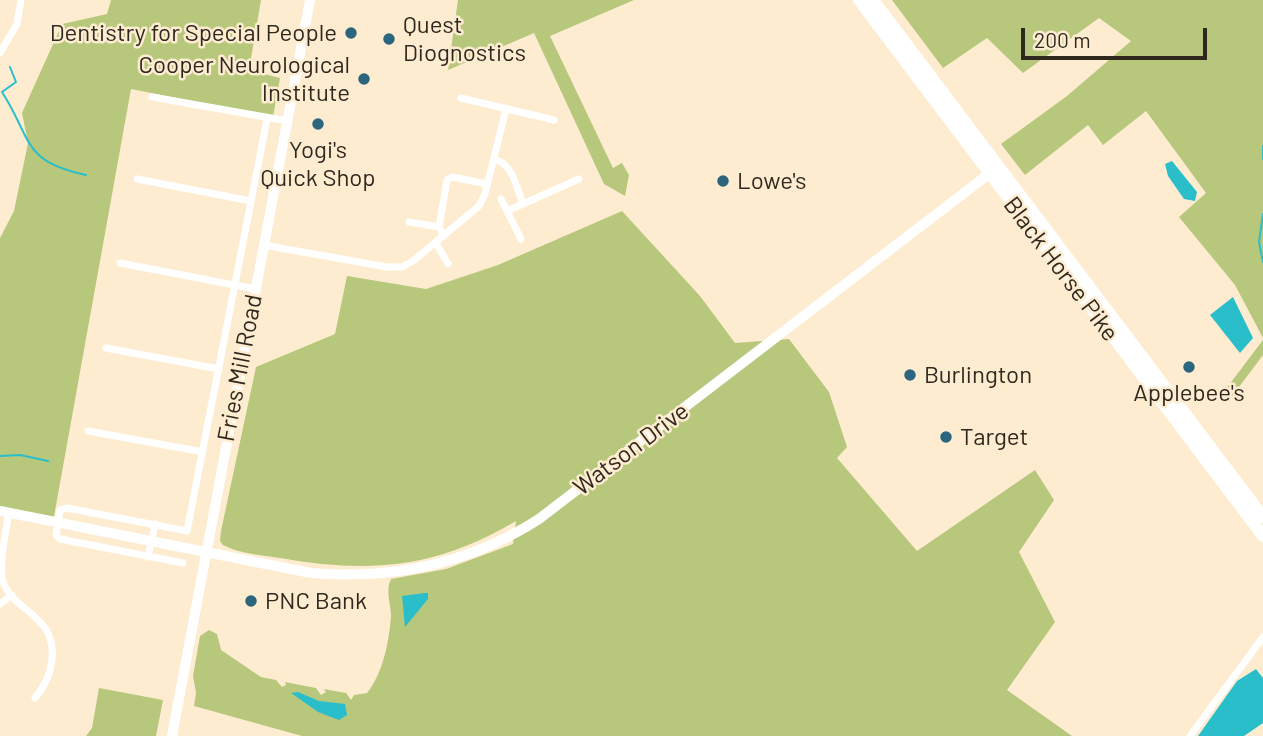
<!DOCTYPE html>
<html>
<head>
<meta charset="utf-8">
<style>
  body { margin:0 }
  #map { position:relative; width:1263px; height:736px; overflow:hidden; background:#feecd1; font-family:Barlow,sans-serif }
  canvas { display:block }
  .scale { position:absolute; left:1021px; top:28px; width:186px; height:32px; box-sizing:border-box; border:4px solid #2f281e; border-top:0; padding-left:9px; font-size:21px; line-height:24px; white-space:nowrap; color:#2f281e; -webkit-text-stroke:5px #feecd1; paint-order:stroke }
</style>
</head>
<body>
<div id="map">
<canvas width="1263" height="736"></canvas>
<div class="scale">200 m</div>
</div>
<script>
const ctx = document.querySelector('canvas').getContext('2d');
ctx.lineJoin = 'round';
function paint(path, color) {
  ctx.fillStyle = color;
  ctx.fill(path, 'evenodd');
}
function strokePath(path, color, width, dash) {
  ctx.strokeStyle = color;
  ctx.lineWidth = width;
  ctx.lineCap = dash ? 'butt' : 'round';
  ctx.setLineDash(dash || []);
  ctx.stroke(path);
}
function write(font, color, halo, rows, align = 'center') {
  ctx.font = font + ' Barlow,sans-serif';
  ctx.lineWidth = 5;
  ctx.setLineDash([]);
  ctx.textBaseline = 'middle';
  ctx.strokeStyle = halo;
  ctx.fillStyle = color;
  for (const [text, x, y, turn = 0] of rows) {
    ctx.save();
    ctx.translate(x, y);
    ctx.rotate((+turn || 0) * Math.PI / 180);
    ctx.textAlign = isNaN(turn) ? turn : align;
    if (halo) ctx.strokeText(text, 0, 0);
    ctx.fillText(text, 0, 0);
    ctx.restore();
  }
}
const green = new Path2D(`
  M 111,0 L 261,0 L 249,70 L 280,78 L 273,117 L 131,89 L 53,522 L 0,511 L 0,238 L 14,211 L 28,143 L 22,113 L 62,24 L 107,14 Z
  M 458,0 L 634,0 L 550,36 L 613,168 L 622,163 L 629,175 L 625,196 L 604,184 L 534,33 L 448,70 Z
  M 892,0 L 1263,0 L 1263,338 L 1235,285 L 1179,217 L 1206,193 L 1146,111 L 1103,145 L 1088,125 L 1025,175 L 1001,144 L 1067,96 L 1131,41 L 1099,18 L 1023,73 L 987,38 L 943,68 Z
  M 622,211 L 700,296 L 735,343 L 789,339 L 829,392 L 847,447 L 837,458 L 917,551 L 1035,470 L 1054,500 L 1019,552 L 1055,622 L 1007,690 L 1072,736 L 302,736 L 194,706 L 196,693 L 193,676 L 200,636 L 209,630 L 217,634 L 221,650 L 261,677 L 276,680 L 282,687 L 286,685 L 285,682 L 316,688 L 321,695 L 326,692 L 324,689 L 346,693 L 351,700 L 354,695 L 367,693 C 383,673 389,642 391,616 C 391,604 385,590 391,579 L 446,569 L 513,544 L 516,521 C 437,568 371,574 280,558 C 262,555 240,554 223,545 L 220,541 L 221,531 L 256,367 L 335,334 L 347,276 L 426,289 L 498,265 Z
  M 1263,340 L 1263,355 L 1227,403 L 1219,398 Z
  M 99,688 L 163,700 L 156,736 L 86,736 L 92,728 Z`);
const water = new Path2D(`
  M 1172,161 L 1197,192 L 1195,201 L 1184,199 L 1168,176 L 1165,164 Z
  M 1233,297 L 1253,338 L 1240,353 L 1210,315 Z
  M 425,593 L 428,593 L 428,599 L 405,627 L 402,596 Z
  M 1256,669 L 1263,678 L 1263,723 L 1244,736 L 1198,736 L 1237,681 Z
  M 298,692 L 319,701 L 345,704 L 347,715 L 339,720 L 318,712 L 291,693 Z`);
const stream = new Path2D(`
  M 10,67 L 16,82 L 2,92 C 33,140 21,161 86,175
  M 1263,146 L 1263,159
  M 1263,214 L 1259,242 L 1263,262
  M 0,456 L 20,455 L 48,461`);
const minor = new Path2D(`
  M 0,53 L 17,24 L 21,0
  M 152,97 L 288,121
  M 461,98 L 554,120
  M 494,160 C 512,161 517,189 523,204
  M 137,179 L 251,201
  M 501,199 L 521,239
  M 507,211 L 579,179
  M 409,222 L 439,227
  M 444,236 L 439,227 L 447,180 L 452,177 L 487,184
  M 436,243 L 448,264
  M 263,245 L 387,267 L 402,267 L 413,261 L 479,206 L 485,194 L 506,109
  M 120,263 L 255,289
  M 106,348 L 219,369
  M 88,431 L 203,452
  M 9,514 C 5,533 0,559 2,579 C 13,614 56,613 52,659 C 51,674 45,686 35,698
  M 148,557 L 155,524
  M 183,563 L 60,539 L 56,535 L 60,510 L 67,508 L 187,531 L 267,119
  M 0,604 L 12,595
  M 1190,736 L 1263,637`);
const tertiary = new Path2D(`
  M 0,511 L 311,573 C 394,580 469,564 539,519 L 994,170`);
const secondary = new Path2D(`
  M 172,736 L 310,0`);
const trunk = new Path2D(`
  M 859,0 L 1263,536
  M 873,0 L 1263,517`);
const markers = [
  [351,33,7,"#2b657e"],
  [389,39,7,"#2b657e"],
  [364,79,7,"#2b657e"],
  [318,124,7,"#2b657e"],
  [723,181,7,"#2b657e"],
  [1189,367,7,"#2b657e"],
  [910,375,7,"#2b657e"],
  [946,437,7,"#2b657e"],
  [251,601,7,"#2b657e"]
];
const poiNames = [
  ["Quest",403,25],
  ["Diognostics",403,53],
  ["Dentistry for Special People",337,33,"right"],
  ["Cooper Neurological",350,65,"right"],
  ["Institute",350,93,"right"],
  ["Yogi's",318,150,"center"],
  ["Quick Shop",318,178,"center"],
  ["Lowe's",737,181],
  ["Burlington",924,375],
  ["Applebee's",1189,393,"center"],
  ["Target",960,437],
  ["PNC Bank",265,601]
];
const streetNames = [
  ["Black Horse Pike",1061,269,53],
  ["Fries Mill Road",240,368,-79],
  ["Watson Drive",631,449,-37]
];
paint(green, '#b7c87c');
paint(water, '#2abecb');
strokePath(stream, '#2abecb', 2);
strokePath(minor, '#fff', 7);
strokePath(tertiary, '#fff', 10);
strokePath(secondary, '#fff', 10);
strokePath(trunk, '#fff', 12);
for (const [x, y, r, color] of markers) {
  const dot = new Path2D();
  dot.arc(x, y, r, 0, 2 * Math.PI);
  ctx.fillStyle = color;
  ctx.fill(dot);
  strokePath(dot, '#feecd1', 2.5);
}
write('24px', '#2f281e', '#feecd1', poiNames, 'left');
write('24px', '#2f281e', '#feecd1', streetNames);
</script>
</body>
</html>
